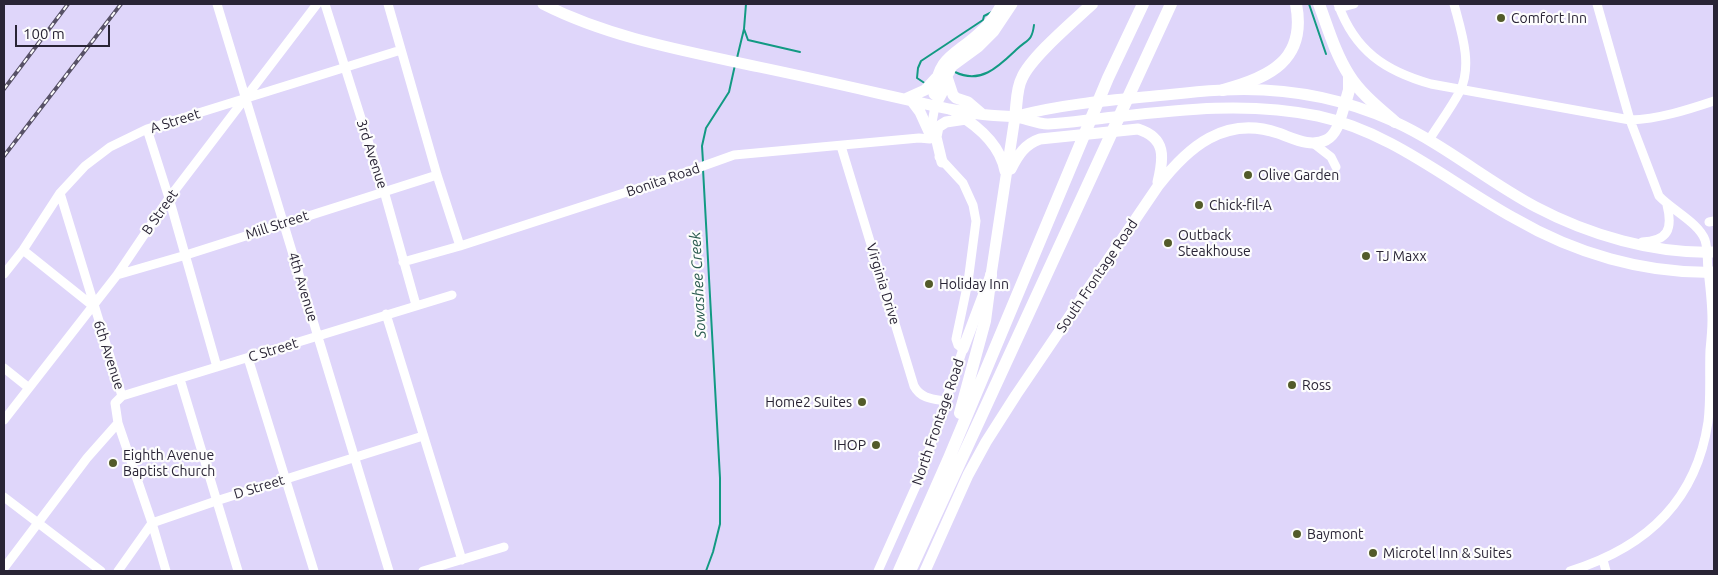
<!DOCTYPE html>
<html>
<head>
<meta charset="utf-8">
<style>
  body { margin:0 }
  #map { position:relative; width:1718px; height:575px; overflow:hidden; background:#dfd6fa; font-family:Ubuntu,sans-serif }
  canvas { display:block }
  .frame { position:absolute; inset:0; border:5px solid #292435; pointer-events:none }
  .scale { position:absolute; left:15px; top:25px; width:95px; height:22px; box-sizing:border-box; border:2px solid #292435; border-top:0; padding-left:6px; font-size:15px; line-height:18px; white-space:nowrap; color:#292435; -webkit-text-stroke:4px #fdfdfd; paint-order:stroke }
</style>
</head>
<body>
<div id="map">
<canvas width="1718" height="575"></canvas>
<div class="frame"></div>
<div class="scale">100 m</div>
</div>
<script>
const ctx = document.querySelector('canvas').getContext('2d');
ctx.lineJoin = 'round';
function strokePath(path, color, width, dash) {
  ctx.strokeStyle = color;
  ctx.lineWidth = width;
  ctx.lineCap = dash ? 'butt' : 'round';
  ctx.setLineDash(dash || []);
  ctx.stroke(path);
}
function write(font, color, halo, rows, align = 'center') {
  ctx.font = font + ' Ubuntu,sans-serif';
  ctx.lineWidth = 4.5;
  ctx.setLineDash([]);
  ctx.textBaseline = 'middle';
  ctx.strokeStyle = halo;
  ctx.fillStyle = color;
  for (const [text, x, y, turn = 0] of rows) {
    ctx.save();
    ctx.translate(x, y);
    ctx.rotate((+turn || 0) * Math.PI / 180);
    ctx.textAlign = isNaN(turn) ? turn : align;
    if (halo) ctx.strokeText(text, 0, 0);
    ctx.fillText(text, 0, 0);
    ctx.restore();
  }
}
const stream = new Path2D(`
  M 1309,4 L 1326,54
  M 744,29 L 748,40 L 800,52
  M 737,58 L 744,29 L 746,4
  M 955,72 C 981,85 999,66 1017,49 C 1028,39 1032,41 1034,25
  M 926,84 L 917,78 L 918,68 L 921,61 L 983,20 L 984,16 L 992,12
  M 703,162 L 702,146 L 706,128 L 729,92 L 735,65
  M 703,169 L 720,478 L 720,524 L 713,552 L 706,571`);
const minor = new Path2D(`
  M 217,4 L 389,571
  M 325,4 L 384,191 L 416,305
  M 388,4 L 437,175 L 460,246
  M 1338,4 C 1355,51 1385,71 1431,84 L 1630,120 C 1659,119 1687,110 1714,101
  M 1339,8 L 1354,4
  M 147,129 L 169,198 L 217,367
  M 930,134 L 935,106
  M 1429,140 C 1439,124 1451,108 1460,91 C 1473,64 1461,31 1454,4
  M 1313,143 L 1331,157 L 1336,167
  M 841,146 L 914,386 C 921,399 933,399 946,401
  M 60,193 L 122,396 L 115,403 L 118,423 L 152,523 L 166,571
  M 1709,222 L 1714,221
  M 1642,242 C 1668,241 1673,229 1667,205
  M 23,250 L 93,306
  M 403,262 L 460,246 L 667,179 L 734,155 L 919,138 L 930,139
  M 4,274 L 23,250 L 60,193 L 85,166 L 110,147 L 147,129 L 401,50
  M 117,275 L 186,255 L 437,175
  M 386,314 L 462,560
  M 248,358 L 314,571
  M 4,368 L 29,388
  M 180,379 L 238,571
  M 122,396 L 452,295
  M 4,420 L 117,275 L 169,198 L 317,4
  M 4,497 L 101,571
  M 1603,560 L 1606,571
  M 4,568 L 87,458 L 118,423
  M 118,571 L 152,523 L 216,501 L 423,436
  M 423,571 L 504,547
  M 878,571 L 920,477 L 963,349 L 958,345 L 956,339 L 968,282 L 976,221 L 973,205 L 963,183 L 939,157
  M 1570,571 C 1645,548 1696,502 1708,422 C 1711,398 1709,374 1710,350 C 1711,340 1712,330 1712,320 C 1712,303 1710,287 1708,270 C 1707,261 1708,249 1705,240 C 1699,223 1672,210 1659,196 L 1630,120 L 1597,4`);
const major = new Path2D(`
  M 543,4 C 610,38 686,51 759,67 C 822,80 885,95 949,109 C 962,111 975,114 988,115 C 998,116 1007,116 1017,117 C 1027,119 1038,124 1048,124 C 1067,123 1086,120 1105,118 C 1176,110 1246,101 1318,116 C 1392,132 1449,182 1514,218 C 1574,253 1644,274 1714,272
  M 947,77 L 953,95 L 956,98 L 968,102 L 982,114
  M 934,94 C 938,56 954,56 978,34 C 988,26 996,15 1002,4
  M 905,99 L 925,90 L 936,78
  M 911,100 L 920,112 L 930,134
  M 935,106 L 942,93 L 947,76 L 952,66 L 978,47 L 994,31 L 1012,4
  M 956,113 C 978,126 1000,144 1005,171
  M 1017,116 C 1059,105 1101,101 1144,97 C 1170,95 1197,91 1223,90 C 1281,87 1340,97 1393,121 C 1444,144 1487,181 1536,207 C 1589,235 1654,254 1714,252
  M 942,162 L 936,137 L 938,127 L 946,122 L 966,119
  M 1011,169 C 1018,155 1025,144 1040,139 L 1138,129 C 1166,138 1164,157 1158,182
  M 963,349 L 991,275 L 1015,117
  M 925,571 L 968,475 L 986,442 L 1016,395 L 1158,186 C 1188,147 1225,115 1278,133 C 1293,138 1310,148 1326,140 C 1338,134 1341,116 1345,104`);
const highway = new Path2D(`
  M 1319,4 C 1328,28 1335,53 1349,75 C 1360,93 1379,108 1395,122
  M 1223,90 C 1269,78 1307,60 1296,4
  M 1345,104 L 1349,90 L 1349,75
  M 1015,117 C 1017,105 1016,89 1022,78 C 1031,57 1074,21 1092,4
  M 960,413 L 985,321 L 991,275
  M 899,571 L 949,458 L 1108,78 L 1143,4
  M 910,571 L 1171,4`);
const rail = new Path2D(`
  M 4,89 L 68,4
  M 4,156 L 121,4`);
const markers = [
  [1501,18,5,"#535b2a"],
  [1248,175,5,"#535b2a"],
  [1199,205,5,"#535b2a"],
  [1168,243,5,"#535b2a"],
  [1366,256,5,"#535b2a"],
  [929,284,5,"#535b2a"],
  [1292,385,5,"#535b2a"],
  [862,402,5,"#535b2a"],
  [876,445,5,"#535b2a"],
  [113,463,5,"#535b2a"],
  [1297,534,5,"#535b2a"],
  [1373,553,5,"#535b2a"]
];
const poiNames = [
  ["Comfort Inn",1511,18],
  ["Olive Garden",1258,175],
  ["Chick-fil-A",1209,205],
  ["Outback",1178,235],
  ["Steakhouse",1178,251],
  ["TJ Maxx",1376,256],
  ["Holiday Inn",939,284],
  ["Ross",1302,385],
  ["Home2 Suites",852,402,"right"],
  ["IHOP",866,445,"right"],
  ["Eighth Avenue",123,455],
  ["Baptist Church",123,471],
  ["Baymont",1307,534],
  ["Microtel Inn & Suites",1383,553]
];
const streetNames = [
  ["A Street",175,121,-18],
  ["3rd Avenue",372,154,72],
  ["Bonita Road",663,180,-19],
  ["B Street",160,212,-55],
  ["Mill Street",277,225,-18],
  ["South Frontage Road",1097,276,-56],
  ["Virginia Drive",883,284,73],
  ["4th Avenue",303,287,73],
  ["C Street",273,350,-17],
  ["6th Avenue",109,355,72],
  ["North Frontage Road",938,422,-71],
  ["D Street",259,487,-17]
];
const waterNames = [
  ["Sowashee Creek",698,285,-93]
];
strokePath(stream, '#129a83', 2);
strokePath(minor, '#fff', 9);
strokePath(major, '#fff', 11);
strokePath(highway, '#fff', 12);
strokePath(rail, '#575166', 4);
strokePath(rail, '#fdfdfd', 2, [5.5]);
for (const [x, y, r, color] of markers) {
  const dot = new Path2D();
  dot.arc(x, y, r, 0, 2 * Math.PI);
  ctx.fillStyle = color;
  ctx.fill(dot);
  strokePath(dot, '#fdfdfd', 2);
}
write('14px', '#292435', '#fdfdfd', poiNames, 'left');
write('14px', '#292435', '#fdfdfd', streetNames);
write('italic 15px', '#2a5b4f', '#fdfdfd', waterNames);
</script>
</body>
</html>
